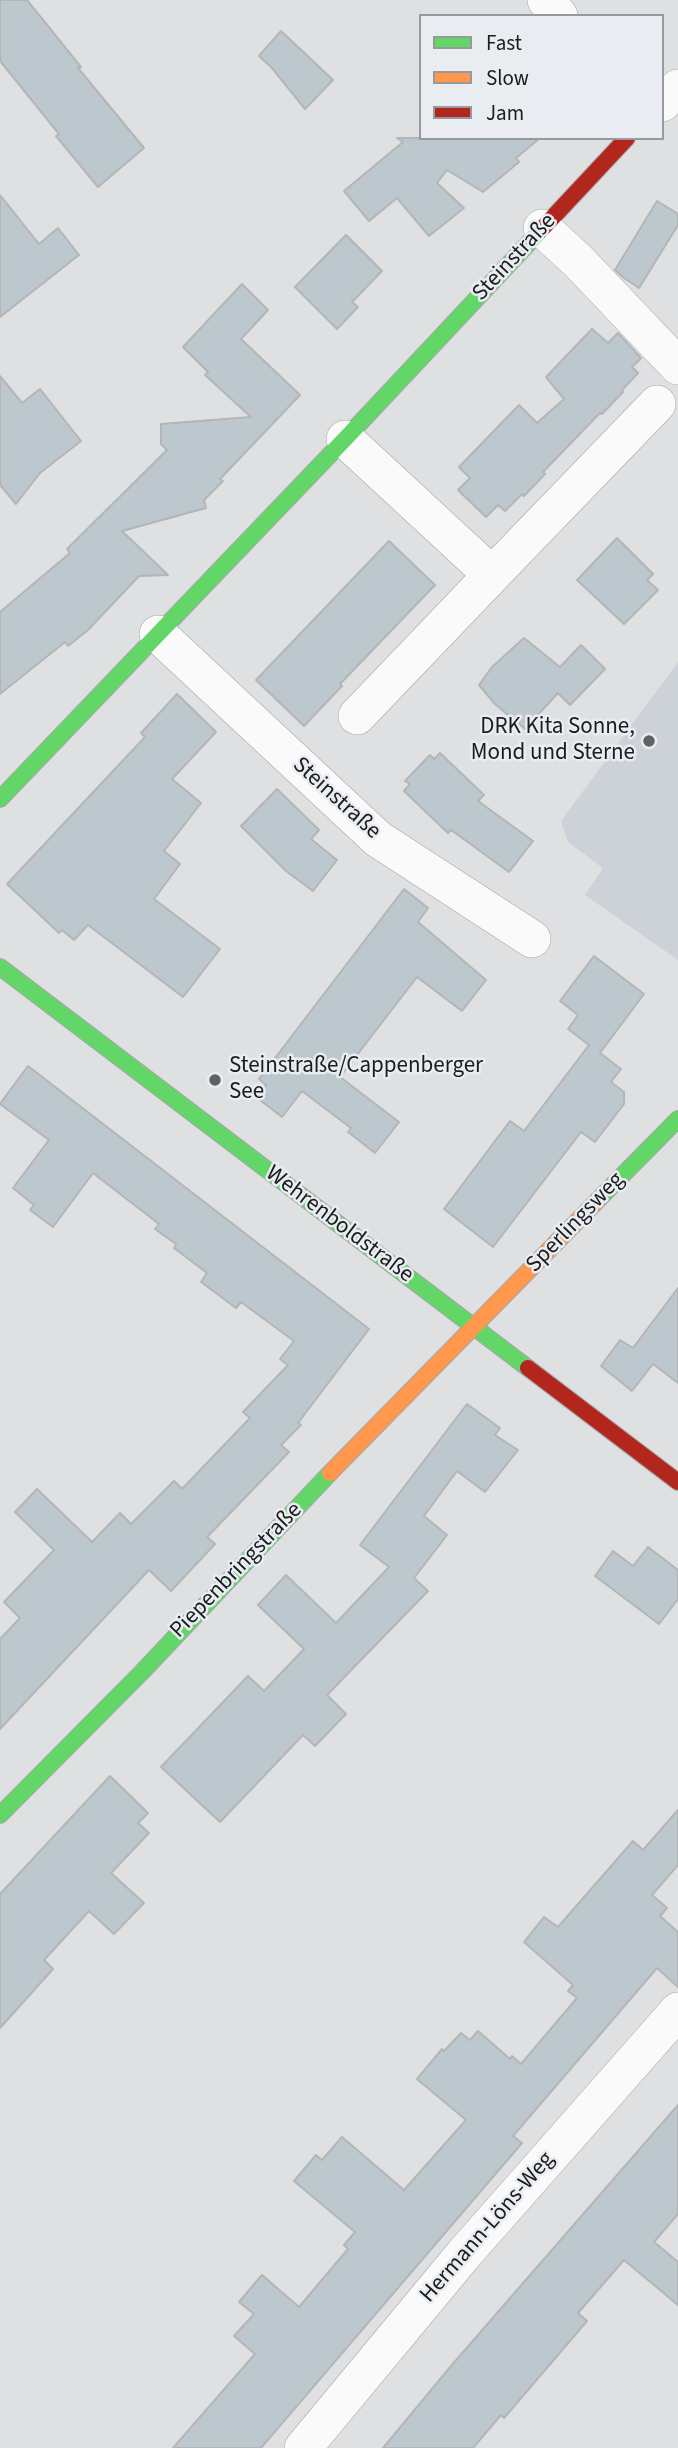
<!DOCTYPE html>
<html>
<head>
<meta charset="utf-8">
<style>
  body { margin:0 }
  #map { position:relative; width:678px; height:2448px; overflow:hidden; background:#dee0e2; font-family:"Source Sans 3",sans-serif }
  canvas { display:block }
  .legend { position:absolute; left:419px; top:14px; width:245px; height:126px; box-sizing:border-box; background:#e9ecf1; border:2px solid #97999c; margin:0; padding:9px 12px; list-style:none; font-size:21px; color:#1b1c1d }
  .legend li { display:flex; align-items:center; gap:14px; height:35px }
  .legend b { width:35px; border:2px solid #97999c }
</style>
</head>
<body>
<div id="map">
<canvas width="678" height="2448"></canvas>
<ul class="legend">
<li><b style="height:9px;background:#63d668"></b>Fast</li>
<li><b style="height:9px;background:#ff974d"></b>Slow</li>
<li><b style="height:9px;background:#b3261e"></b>Jam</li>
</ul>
</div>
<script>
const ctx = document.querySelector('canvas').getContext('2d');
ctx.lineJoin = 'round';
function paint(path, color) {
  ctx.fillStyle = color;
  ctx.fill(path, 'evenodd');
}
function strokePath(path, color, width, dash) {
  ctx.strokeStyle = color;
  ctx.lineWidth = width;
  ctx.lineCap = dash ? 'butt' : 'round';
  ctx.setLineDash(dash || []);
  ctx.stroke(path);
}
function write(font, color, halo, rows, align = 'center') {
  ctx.font = font + ' "Source Sans 3",sans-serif';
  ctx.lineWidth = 5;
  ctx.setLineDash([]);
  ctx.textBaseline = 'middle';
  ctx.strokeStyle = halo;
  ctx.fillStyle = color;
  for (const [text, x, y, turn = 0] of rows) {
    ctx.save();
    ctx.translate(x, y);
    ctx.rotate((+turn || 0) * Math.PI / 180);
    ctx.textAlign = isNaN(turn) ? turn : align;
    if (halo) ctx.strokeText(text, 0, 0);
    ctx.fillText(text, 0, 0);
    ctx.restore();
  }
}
const built = new Path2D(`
  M 678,662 L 678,960 L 585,895 L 603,868 L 568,842 L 561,821 Z`);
const building = new Path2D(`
  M 0,0 L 27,0 L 81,67 L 78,68 L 144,148 L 98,187 L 56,136 L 59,134 L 0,61 Z
  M 281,31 L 333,80 L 305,109 L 272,68 L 259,56 Z
  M 397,138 L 540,138 L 516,158 L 519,162 L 483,192 L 447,170 L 437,183 L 464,208 L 429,236 L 397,198 L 369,221 L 344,191 L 403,142 Z
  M 0,195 L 39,244 L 58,228 L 79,255 L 0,317 Z
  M 657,201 L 678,214 L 678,225 L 639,288 L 624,278 L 615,270 Z
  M 346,235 L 382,271 L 352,302 L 358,307 L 337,329 L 295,287 Z
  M 242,284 L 268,310 L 241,339 L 300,395 L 220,479 L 223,481 L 204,500 L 206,508 L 122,531 L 168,575 L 139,576 L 88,630 L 68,646 L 65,642 L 0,694 L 0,612 L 70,553 L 67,549 L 167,450 L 161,444 L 161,424 L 251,417 L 205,375 L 208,372 L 183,347 Z
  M 592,329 L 608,343 L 618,333 L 641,358 L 632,367 L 638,373 L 622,390 L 623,392 L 602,414 L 600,413 L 543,472 L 545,474 L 524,496 L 522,494 L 505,511 L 498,505 L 486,517 L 458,490 L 470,478 L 459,467 L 519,405 L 537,423 L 564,399 L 546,377 Z
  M 0,376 L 22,403 L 40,389 L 81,441 L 40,473 L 16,504 L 0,485 Z
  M 617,538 L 653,574 L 647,580 L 658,590 L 624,624 L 577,580 Z
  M 389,541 L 435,585 L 340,684 L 342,686 L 304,726 L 256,680 Z
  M 524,638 L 560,667 L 581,645 L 605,669 L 570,705 L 558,693 L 525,729 L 495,704 L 479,685 L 492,667 Z
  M 177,694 L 216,732 L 172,779 L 201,803 L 164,851 L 180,864 L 154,899 L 220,949 L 183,997 L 88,925 L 74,940 L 62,930 L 59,933 L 7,884 L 145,737 L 141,733 Z
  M 440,753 L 484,795 L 478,801 L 533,841 L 509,872 L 451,830 L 448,833 L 404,791 L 410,784 L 405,781 L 430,755 L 434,759 Z
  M 277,789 L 319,830 L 311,839 L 337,860 L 313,891 L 286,871 L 241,826 Z
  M 404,889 L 428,908 L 418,922 L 486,980 L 462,1011 L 417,977 L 340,1077 L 399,1122 L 375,1153 L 348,1132 L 351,1128 L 302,1091 L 282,1117 L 256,1097 L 266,1085 L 259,1079 Z
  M 594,956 L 644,994 L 600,1053 L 621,1069 L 611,1082 L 624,1092 L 624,1104 L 595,1142 L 581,1132 L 493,1247 L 444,1209 L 510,1121 L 524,1131 L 589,1045 L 568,1029 L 578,1015 L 560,1001 Z
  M 28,1066 L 369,1329 L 298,1423 L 301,1425 L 281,1445 L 289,1452 L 207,1537 L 215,1544 L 171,1591 L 149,1570 L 0,1729 L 0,1639 L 20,1618 L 4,1602 L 54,1550 L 15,1512 L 37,1489 L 92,1542 L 120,1513 L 131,1524 L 174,1481 L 182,1489 L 250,1418 L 243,1412 L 288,1365 L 280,1359 L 294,1341 L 241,1302 L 236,1308 L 201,1282 L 207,1273 L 174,1248 L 176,1244 L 155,1229 L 159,1224 L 93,1173 L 53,1227 L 30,1210 L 34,1205 L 13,1188 L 49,1140 L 0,1104 Z
  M 678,1288 L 678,1383 L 653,1364 L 632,1391 L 601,1366 L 620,1340 L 633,1348 Z
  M 467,1404 L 500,1428 L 495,1435 L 518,1450 L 485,1492 L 457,1471 L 424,1516 L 447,1535 L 414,1578 L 428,1591 L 327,1695 L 346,1714 L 315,1746 L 303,1735 L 220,1822 L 161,1767 L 248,1676 L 264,1691 L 304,1649 L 258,1605 L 286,1575 L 336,1623 L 389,1567 L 360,1545 Z
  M 648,1547 L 678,1570 L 678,1599 L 659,1624 L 595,1576 L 613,1551 L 633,1566 Z
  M 110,1776 L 148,1813 L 138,1823 L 149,1833 L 111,1873 L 144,1903 L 114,1934 L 89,1911 L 44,1960 L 53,1969 L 0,2028 L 0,1894 Z
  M 678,1810 L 678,1865 L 652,1895 L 667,1908 L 660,1916 L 678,1932 L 678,1987 L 657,1968 L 513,2136 L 522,2143 L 261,2448 L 173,2448 L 255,2354 L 234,2336 L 254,2314 L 239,2302 L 262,2275 L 299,2307 L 348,2249 L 344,2245 L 355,2232 L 294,2181 L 316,2155 L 322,2160 L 342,2137 L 404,2190 L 466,2120 L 417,2079 L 442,2049 L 444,2051 L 461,2033 L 470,2040 L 478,2031 L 510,2059 L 512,2056 L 521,2064 L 577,1998 L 568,1991 L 573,1985 L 524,1942 L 544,1917 L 558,1927 L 633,1841 L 643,1850 Z
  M 678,2105 L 678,2214 L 654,2242 L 678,2262 L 678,2305 L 624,2260 L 578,2313 L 587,2321 L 504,2418 L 501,2415 L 473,2448 L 383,2448 L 451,2366 Z`);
const street = new Path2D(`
  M 546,0 L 559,16
  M 662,103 L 678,88
  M 542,228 L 578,261 L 678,366
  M 345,439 L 492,575 L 657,404
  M 158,634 L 378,839 L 532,939
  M 357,716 L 492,575
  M 303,2448 L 464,2254 L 678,2011`);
const fast = new Path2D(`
  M 0,799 L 345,439 L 540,231
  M 0,967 L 528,1368
  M 599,1199 L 678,1119
  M 0,1815 L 142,1672 L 330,1473`);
const slow = new Path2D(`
  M 330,1473 L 599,1199`);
const jam = new Path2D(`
  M 540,231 L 627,138
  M 528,1368 L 678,1482`);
const markers = [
  [649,741,7,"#5f6162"],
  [215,1080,7,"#5f6162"]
];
const streetNames = [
  ["Steinstraße",515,258,-47],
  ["Steinstraße",336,799,42],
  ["Sperlingsweg",576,1223,-46],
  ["Wehrenboldstraße",339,1225,37],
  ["Piepenbringstraße",237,1571,-46],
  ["Hermann-Löns-Weg",488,2228,-49]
];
const poiNames = [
  ["DRK Kita Sonne,",635,728],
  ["Mond und Sterne",635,754],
  ["Steinstraße/Cappenberger",229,1067,"left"],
  ["See",229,1093,"left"]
];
paint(built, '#cdd1d8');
paint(building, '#bcc8ce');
strokePath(building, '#b4b5b7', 2);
strokePath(street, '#a5a7a9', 38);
strokePath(fast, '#a5a7a9', 18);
strokePath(slow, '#a5a7a9', 18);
strokePath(jam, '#a5a7a9', 18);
strokePath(street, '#fafafb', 37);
strokePath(fast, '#63d668', 16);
strokePath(slow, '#ff974d', 16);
strokePath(jam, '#b3261e', 16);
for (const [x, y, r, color] of markers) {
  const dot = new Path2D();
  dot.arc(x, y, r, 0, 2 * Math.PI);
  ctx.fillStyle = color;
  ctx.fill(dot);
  strokePath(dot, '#e9ecf1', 2.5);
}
write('23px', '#1b1c1d', '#e9ecf1', streetNames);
write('23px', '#1b1c1d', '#e9ecf1', poiNames, 'right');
</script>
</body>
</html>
